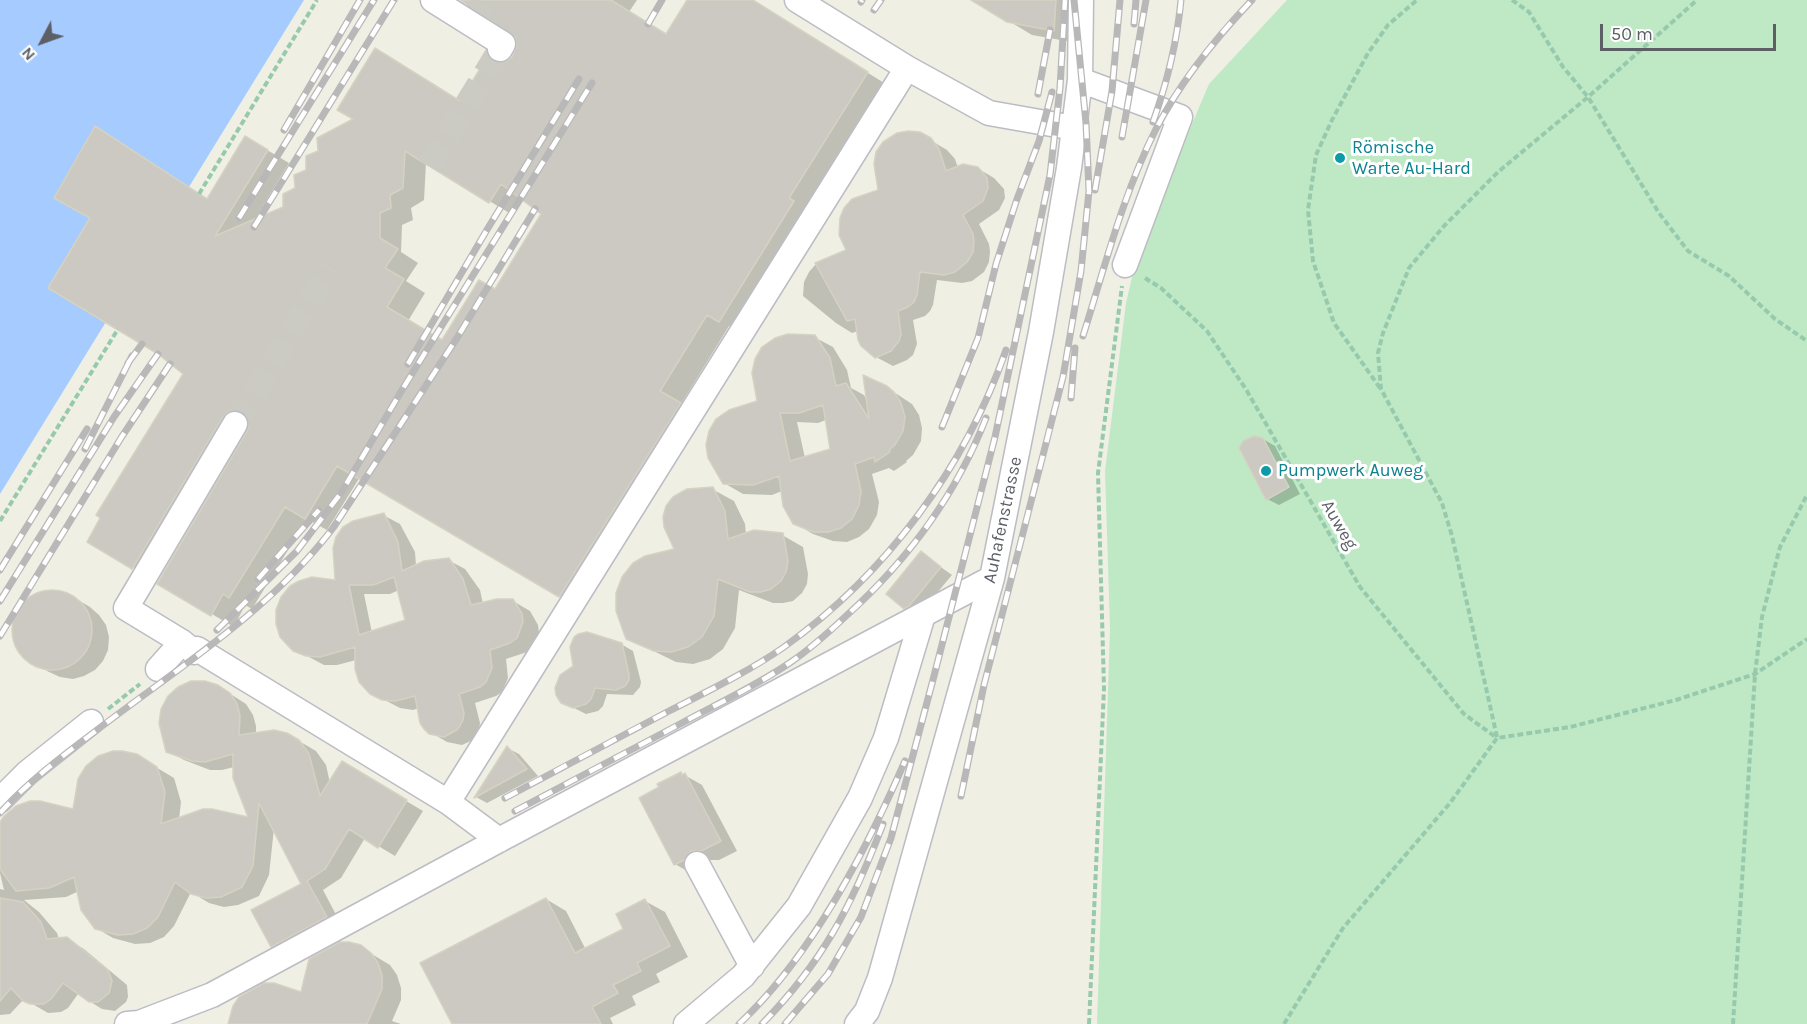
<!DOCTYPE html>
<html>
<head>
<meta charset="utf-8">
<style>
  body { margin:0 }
  #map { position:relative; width:1807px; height:1024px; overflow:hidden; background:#f0efe4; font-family:Karla,sans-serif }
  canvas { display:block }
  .north { position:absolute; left:12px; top:12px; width:60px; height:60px; -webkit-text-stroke:4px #fff; paint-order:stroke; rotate:229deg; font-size:16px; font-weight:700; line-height:24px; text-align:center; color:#5c5f66 }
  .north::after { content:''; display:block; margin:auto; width:21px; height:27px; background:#5c5f66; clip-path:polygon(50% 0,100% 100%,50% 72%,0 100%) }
  .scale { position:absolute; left:1600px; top:24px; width:176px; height:27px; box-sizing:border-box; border:3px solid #5c5f66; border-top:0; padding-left:8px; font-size:18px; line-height:21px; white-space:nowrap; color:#5c5f66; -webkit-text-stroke:4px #fff; paint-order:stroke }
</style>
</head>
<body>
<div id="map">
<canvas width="1807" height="1024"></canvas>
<div class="north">N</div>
<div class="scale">50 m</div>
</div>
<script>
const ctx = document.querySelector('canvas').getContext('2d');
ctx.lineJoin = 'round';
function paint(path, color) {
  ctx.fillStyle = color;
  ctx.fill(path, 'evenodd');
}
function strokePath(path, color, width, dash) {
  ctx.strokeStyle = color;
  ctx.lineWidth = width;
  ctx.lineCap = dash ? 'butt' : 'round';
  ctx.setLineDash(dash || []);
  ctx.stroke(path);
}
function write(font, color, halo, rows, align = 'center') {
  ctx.font = font + ' Karla,sans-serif';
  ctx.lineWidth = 6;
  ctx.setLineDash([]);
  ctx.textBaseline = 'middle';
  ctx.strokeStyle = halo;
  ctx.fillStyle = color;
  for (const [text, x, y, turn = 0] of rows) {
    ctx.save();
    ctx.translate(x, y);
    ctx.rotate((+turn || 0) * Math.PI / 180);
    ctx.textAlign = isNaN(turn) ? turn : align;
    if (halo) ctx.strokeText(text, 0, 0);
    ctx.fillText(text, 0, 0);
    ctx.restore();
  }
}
const green = new Path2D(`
  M 1287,0 L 1807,0 L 1807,1024 L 1097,1024 L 1110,629 L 1105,471 L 1126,303 L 1135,264 L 1152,218 L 1209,84 Z`);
const water = new Path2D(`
  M 0,0 L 304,0 L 0,494 Z`);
const shadow = new Path2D(`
  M 461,0 L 637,0 L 629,12 L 667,35 L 689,0 L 751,0 L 889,86 L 742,333 L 729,326 L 681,404 L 702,417 L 582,609 L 360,477 L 327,530 L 307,519 L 252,609 L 245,605 L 234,627 L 159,583 L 249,432 L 251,423 L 245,429 L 155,580 L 89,541 L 185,374 L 92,218 L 96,128 L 208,199 L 267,150 L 289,163 L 254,221 L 284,208 L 461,102 L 488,58 L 500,65 L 508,62 L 517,52 L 519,44 L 517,36 ZM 426,163 L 511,214 L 522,197 L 543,214 L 496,291 L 443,342 L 408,321 L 425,293 L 406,281 L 418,263 L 401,252 L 402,225 L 413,220 L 411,208 L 424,200 Z
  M 974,0 L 1080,0 L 1078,43 L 1032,35 Z
  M 920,134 L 947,150 L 955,159 L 958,168 L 977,168 L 994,178 L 1004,189 L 1005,198 L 999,210 L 979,224 L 989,244 L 990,252 L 989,262 L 984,272 L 972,281 L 962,283 L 937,280 L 933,305 L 930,311 L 925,316 L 913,320 L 917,344 L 913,355 L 907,360 L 893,366 L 876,357 L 858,331 L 852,333 L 836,323 L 803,296 L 804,282 L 809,272 L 816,264 L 848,251 L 879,191 Z
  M 814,337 L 833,347 L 847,370 L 851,388 L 864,395 L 868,402 L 886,387 L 912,404 L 919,415 L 922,428 L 921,441 L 913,455 L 906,461 L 907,462 L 894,471 L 889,468 L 872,474 L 879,502 L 877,515 L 869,529 L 859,537 L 847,542 L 833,541 L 813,534 L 794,523 L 782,491 L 772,495 L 743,494 L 724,483 L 759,402 ZM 826,420 L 831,450 L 805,458 L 797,422 L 818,423 Z
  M 1263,439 L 1275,446 L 1300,494 L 1279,505 L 1267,499 Z
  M 712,489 L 734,501 L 745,524 L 746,535 L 782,535 L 803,547 L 808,574 L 807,584 L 802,593 L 793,601 L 783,603 L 773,603 L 739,590 L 735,628 L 723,649 L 710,659 L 693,664 L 676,662 L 627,638 Z
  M 383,515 L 400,524 L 415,552 L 416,566 L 448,560 L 465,569 L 480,590 L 483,604 L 513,601 L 530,611 L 538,625 L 539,633 L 533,647 L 527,652 L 506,659 L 508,678 L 502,692 L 496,696 L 475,703 L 480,723 L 479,730 L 475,739 L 462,745 L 447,742 L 430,732 L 419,708 L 413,710 L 400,708 L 371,693 L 356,660 L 337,665 L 324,665 L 294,649 L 336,581 ZM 399,590 L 407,621 L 372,633 L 364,594 L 390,594 Z
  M 921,553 L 952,575 L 921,612 L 917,615 L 904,608 Z
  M 45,592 L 58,592 L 71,596 L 90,607 L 99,615 L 106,625 L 109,637 L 108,650 L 103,661 L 95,670 L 84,676 L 73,679 L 60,677 L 49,672 L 30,661 L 20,652 L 15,641 L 13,628 L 16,615 L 23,604 L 33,596 Z
  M 621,644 L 633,651 L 641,682 L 640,687 L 633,695 L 607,694 L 603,706 L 598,711 L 586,714 L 562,702 Z
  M 218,686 L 246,704 L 253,715 L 256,726 L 256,734 L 287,734 L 316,751 L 326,765 L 330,783 L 342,763 L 423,811 L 395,856 L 365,838 L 341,878 L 323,890 L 342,926 L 288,955 L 272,946 L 303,885 L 274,828 L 269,875 L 259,896 L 238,905 L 224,907 L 209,903 L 191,892 L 174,926 L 164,937 L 150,943 L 135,944 L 113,938 L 96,928 L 79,891 L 66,897 L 24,900 L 39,912 L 57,933 L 59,939 L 67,939 L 84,949 L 127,985 L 128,997 L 126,1002 L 115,1011 L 102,1009 L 78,994 L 68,1008 L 61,1012 L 48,1013 L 24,999 L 10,1014 L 0,1015 L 0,889 L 4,890 L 0,873 L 0,825 L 74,811 L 154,766 L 174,778 L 181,802 L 179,819 L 251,819 L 234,767 L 222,770 L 210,770 L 184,760 L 167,751 Z
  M 507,748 L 519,754 L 538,776 L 487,803 L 476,797 Z
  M 681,773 L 702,785 L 737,851 L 719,860 L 708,860 L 692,874 L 675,864 L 661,788 Z
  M 546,899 L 566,911 L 586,950 L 625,929 L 645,901 L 665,912 L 688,957 L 656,974 L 660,982 L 632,996 L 636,1005 L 610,1018 L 613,1024 L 454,1024 Z
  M 360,947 L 390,965 L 397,975 L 401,988 L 401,1000 L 392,1021 L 401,1024 L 232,1024 L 302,993 Z`);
const building = new Path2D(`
  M 460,0 L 611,0 L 666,34 L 687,0 L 753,0 L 868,72 L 789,198 L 794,201 L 719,322 L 707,315 L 660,391 L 681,403 L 559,597 L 337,466 L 305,519 L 285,507 L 229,598 L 223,594 L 211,616 L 157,584 L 247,431 L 249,425 L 248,418 L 243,412 L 236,410 L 229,411 L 223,417 L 132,569 L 87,542 L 100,518 L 96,515 L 183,374 L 158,354 L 48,288 L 90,218 L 54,198 L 95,126 L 207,199 L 245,136 L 268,150 L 215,236 L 283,207 L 283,194 L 295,188 L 294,175 L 306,170 L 306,156 L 318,151 L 317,138 L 353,119 L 337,110 L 375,48 L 460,101 L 488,56 L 492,61 L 499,63 L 506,62 L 512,57 L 517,45 L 515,37 ZM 405,151 L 489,203 L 501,184 L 541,214 L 495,289 L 479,280 L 442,340 L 387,307 L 404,279 L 385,268 L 398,249 L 380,238 L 380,213 L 391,208 L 390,195 L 403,188 Z
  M 971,0 L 1056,0 L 1054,31 L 1007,22 Z
  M 908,131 L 920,132 L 931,138 L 939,149 L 946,171 L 963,164 L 978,167 L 987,178 L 988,188 L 983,201 L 963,215 L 973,234 L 974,242 L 973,252 L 967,262 L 955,272 L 944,275 L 920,272 L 917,295 L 914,302 L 908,307 L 898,311 L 901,334 L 899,341 L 891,351 L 875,358 L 861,346 L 858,340 L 855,319 L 847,321 L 815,263 L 846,250 L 839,235 L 840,218 L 844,208 L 852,199 L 878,190 L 874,164 L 876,152 L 883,142 L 897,133 Z
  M 788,334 L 815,335 L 830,358 L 836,386 L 846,383 L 869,419 L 863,375 L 887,386 L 894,392 L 901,403 L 905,417 L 903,431 L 895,445 L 889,450 L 890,452 L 875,462 L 874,457 L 855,464 L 861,491 L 859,505 L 852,519 L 841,528 L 828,532 L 814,532 L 793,524 L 783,506 L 779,476 L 753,485 L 723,484 L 708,458 L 706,445 L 709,431 L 716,419 L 729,410 L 757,401 L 752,373 L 755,359 L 762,347 L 775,338 ZM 823,405 L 830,449 L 790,461 L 780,413 L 799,413 Z
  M 1254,436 L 1263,438 L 1289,487 L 1266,500 L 1239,448 L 1243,441 Z
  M 713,487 L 725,511 L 728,539 L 754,530 L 783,533 L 788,561 L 786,572 L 781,581 L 771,589 L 761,592 L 750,592 L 718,579 L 714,616 L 702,637 L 688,647 L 671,652 L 654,651 L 626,639 L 616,611 L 616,593 L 622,577 L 633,563 L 645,556 L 674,549 L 664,527 L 663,517 L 666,506 L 673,497 L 687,489 Z
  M 384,513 L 398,542 L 402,571 L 424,561 L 449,558 L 463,579 L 471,605 L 497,599 L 513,599 L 522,614 L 523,622 L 517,638 L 510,643 L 490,650 L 492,668 L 486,682 L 480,687 L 459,694 L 464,713 L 463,720 L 458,729 L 444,737 L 429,734 L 424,729 L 420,723 L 415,696 L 395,701 L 382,700 L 370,694 L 359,682 L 355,669 L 355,647 L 320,657 L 306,656 L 293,651 L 280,637 L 276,624 L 276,610 L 281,597 L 290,586 L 299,581 L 312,577 L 335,580 L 333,548 L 336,537 L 343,527 L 353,521 ZM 394,577 L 405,620 L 359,635 L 349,585 L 373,585 Z
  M 921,551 L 941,567 L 909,606 L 904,609 L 886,594 Z
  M12 630a40 40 0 1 1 80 0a40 40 0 1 1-80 0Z
  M 587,632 L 622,643 L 629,675 L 629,680 L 625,686 L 616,690 L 595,688 L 591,699 L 586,704 L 573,708 L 561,703 L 556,695 L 555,688 L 560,675 L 573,666 L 570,647 L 574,637 L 578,634 Z
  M 191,681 L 205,681 L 218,685 L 230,693 L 237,704 L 240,716 L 239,735 L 274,730 L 287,733 L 299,740 L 309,754 L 320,796 L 342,761 L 407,800 L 378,848 L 349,829 L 325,869 L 307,881 L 327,917 L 271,947 L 251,910 L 301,884 L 259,803 L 253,866 L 242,887 L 221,897 L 206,898 L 191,894 L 175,882 L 158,917 L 147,928 L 133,934 L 118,935 L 95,929 L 81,910 L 74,877 L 49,888 L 16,891 L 0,869 L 0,822 L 4,816 L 16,806 L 30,801 L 40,801 L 73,809 L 78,779 L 86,766 L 98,756 L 113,751 L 122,751 L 137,754 L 157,767 L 165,792 L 161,824 L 203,809 L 212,809 L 248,817 L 233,778 L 233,754 L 205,762 L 192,761 L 166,752 L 159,723 L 161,709 L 168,696 L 178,687 Z
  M 507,746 L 527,769 L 474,798 Z
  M 681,772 L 682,775 L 685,773 L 721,841 L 701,851 L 691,851 L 684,860 L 674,865 L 639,798 L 659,787 L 657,784 Z
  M 0,898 L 23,902 L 41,922 L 47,939 L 67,937 L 108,970 L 112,981 L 109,993 L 98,1002 L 89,1002 L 63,983 L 51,999 L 44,1004 L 30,1004 L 23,1001 L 11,988 L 0,1001 Z
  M 546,898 L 575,953 L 623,929 L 616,914 L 645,899 L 670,946 L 637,963 L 641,971 L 613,985 L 618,993 L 592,1007 L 601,1024 L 452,1024 L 420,963 Z
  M 340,942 L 349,942 L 361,945 L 371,953 L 378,963 L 382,976 L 382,989 L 367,1024 L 228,1024 L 233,1006 L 239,997 L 264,983 L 274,983 L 301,992 L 309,959 Z`);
const minorTunnel = new Path2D(`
  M 471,23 L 485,0
  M 429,166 L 500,49
  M 235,424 L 330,267`);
const path = new Path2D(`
  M 1512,0 L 1529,12 L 1563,67 L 1588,97 L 1659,213 L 1688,251 L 1729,276 L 1775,319 L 1807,341
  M 199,194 L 317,0
  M 1145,278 L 1161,288 L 1207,331 L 1247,391 L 1360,587 L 1464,714 L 1497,738
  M 1380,388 L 1334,323 L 1313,261 L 1308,210 L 1316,155 L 1332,120 L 1368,53 L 1388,25 L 1417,0
  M 0,521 L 118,329
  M 108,709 L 140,684
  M 1497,737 L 1452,536 L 1442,503 L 1381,389 L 1378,353 L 1383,333 L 1409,268 L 1444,226 L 1498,172 L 1588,97 L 1697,0
  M 1089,1024 L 1104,688 L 1098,473 L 1122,286
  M 1284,1024 L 1343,928 L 1450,803 L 1497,738 L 1570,727 L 1676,700 L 1755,674 L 1807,639
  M 1733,1024 L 1755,674 L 1762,617 L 1780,547 L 1807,495`);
const minor = new Path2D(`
  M 433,0 L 503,44 L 500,49
  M 907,68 L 989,113 L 1074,128
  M 1080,80 L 1180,117 L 1125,265
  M 235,424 L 126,608 L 182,642 L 194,652 L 197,649 L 448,802 L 499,840
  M 158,669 L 182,642
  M 0,800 L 27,773 L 91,722
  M 448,802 L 907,68 L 797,0
  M 697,864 L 752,966
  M 127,1024 L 139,1023 L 212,995 L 499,840 L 992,578
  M 686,1024 L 743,976 L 799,906 L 860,798 L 886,738 L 923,615
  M 857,1024 L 867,1011 L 880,978 L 992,578 L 1041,332 L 1069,168 L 1080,80 L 1081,0`);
const rail = new Path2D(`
  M 861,2 L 862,0
  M 874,10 L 881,0
  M 648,24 L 662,0
  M 1134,24 L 1136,0
  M 1038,94 L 1050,30
  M 1153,122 C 1167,83 1177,42 1181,0
  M 284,130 L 360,0
  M 1122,137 L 1146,0
  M 1095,190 L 1112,91 L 1120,0
  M 239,218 L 374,0
  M 254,227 L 394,0
  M 1083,336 C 1105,266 1123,194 1156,129 C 1180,82 1216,38 1252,0
  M 128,363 L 142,344
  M 408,364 L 488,228 L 579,79
  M 1071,398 L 1075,348
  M 942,427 L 978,338 L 996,264 L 1017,199 L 1039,141 L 1052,92
  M 85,449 L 132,356
  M 0,570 L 87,429
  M 258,579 L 319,510
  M 0,601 L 114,417 L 158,354
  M 217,630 L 297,551 L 341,493 L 402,390 L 592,83
  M 0,636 L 121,438 L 170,364
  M 961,796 L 984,685 L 1063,377 L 1081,271 L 1089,191 L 1086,123 L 1074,0
  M 505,798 C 559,769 614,740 669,711 C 708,691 748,672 784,647 C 886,574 965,468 1006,350
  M 515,811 C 570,782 625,753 680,724 C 717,704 756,686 791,662 C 810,649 829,632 846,616 C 907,561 956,495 986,418
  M 0,813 C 27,783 61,757 93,733 C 176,669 269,612 333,528 L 457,338 L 535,209
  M 739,1024 C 811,957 866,851 905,761
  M 762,1024 C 823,962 852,905 883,824
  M 785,1024 L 828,974 L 861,917 L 891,838 L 934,676 L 995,437 L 1050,175 L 1060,88 L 1065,0`);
const markers = [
  [1340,158,6,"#0f9aa8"],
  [1266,471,6,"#0f9aa8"]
];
const cultureNames = [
  ["Römische",1352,148],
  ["Warte Au-Hard",1352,169],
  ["Pumpwerk Auweg",1278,471]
];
const streetNames = [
  ["Auhafenstrasse",1003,520,-78],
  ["Auweg",1339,525,60]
];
paint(green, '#bfe9c5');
paint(water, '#a5cbff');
paint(shadow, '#0003');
paint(building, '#cbc9c1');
strokePath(building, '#d5d2c2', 1.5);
strokePath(minorTunnel, '#cbcbc4', 24, [24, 12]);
strokePath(minor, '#bcbdc4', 27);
strokePath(path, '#97caad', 4, [6, 3]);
strokePath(minor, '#fff', 24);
strokePath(rail, '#b8b8b9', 7);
strokePath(rail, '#fff', 4.5, [14]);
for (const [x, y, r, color] of markers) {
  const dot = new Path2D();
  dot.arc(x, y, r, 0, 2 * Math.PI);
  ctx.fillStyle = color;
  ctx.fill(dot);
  strokePath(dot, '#fff', 2);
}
write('18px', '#0d838f', '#fff', cultureNames, 'left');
write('18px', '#5c5f66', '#fff', streetNames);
</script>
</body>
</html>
